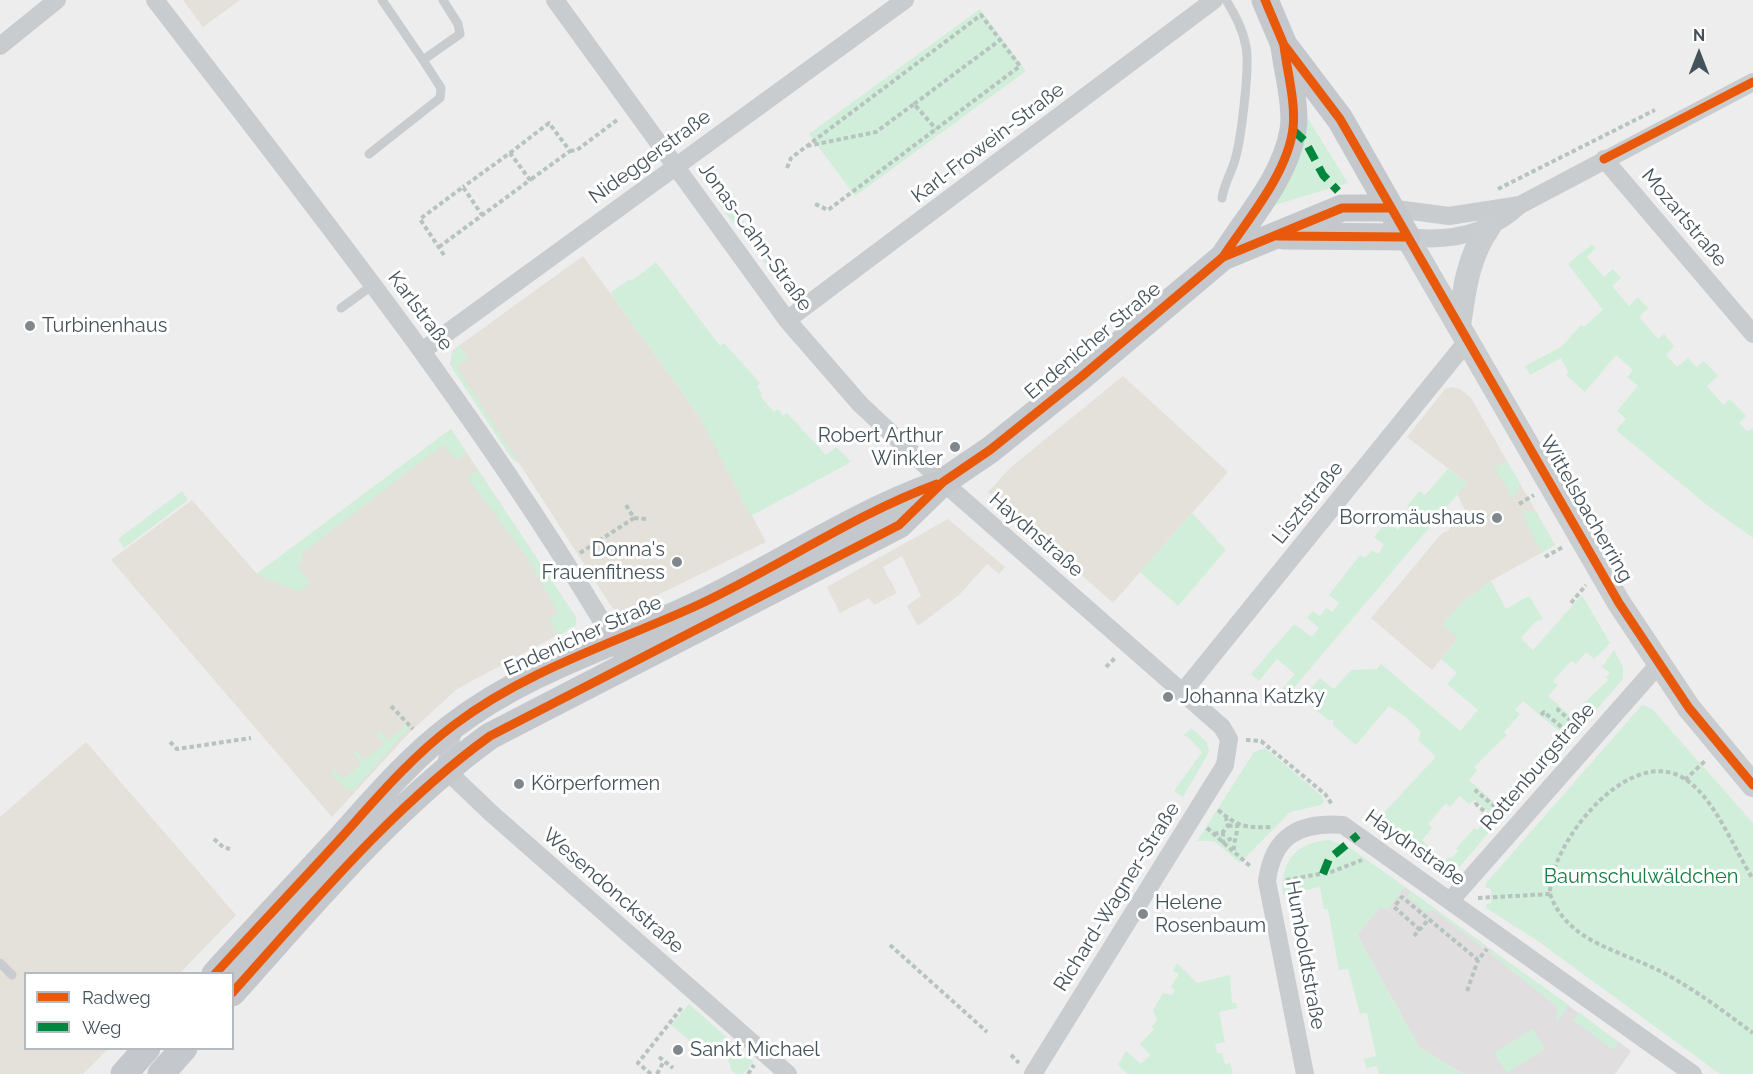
<!DOCTYPE html>
<html>
<head>
<meta charset="utf-8">
<style>
  body { margin:0 }
  #map { position:relative; width:1753px; height:1074px; overflow:hidden; background:#eeeded; font-family:Raleway,sans-serif }
  canvas { display:block }
  .legend { position:absolute; left:24px; top:972px; width:210px; height:78px; box-sizing:border-box; background:#fff; border:2px solid #b4babd; margin:0; padding:8px 10px; list-style:none; font-size:18px; color:#44525a }
  .legend li { display:flex; align-items:center; gap:12px; height:30px }
  .legend b { width:30px; border:2px solid #b4babd }
  .north { position:absolute; left:1669px; top:24px; width:60px; height:60px; -webkit-text-stroke:4px #fff; paint-order:stroke; rotate:0deg; font-size:16px; font-weight:700; line-height:24px; text-align:center; color:#44525a }
  .north::after { content:''; display:block; margin:auto; width:21px; height:27px; background:#44525a; clip-path:polygon(50% 0,100% 100%,50% 72%,0 100%) }
</style>
</head>
<body>
<div id="map">
<canvas width="1753" height="1074"></canvas>
<ul class="legend">
<li><b style="height:8px;background:#e8590c"></b>Radweg</li>
<li><b style="height:8px;background:#00873e"></b>Weg</li>
</ul>
<div class="north">N</div>
</div>
<script>
const ctx = document.querySelector('canvas').getContext('2d');
ctx.lineJoin = 'round';
function paint(path, color) {
  ctx.fillStyle = color;
  ctx.fill(path, 'evenodd');
}
function strokePath(path, color, width, dash) {
  ctx.strokeStyle = color;
  ctx.lineWidth = width;
  ctx.lineCap = dash ? 'butt' : 'round';
  ctx.setLineDash(dash || []);
  ctx.stroke(path);
}
function write(font, color, halo, rows, align = 'center') {
  ctx.font = font + ' Raleway,sans-serif';
  ctx.lineWidth = 6;
  ctx.setLineDash([]);
  ctx.textBaseline = 'middle';
  ctx.strokeStyle = halo;
  ctx.fillStyle = color;
  for (const [text, x, y, turn = 0] of rows) {
    ctx.save();
    ctx.translate(x, y);
    ctx.rotate((+turn || 0) * Math.PI / 180);
    ctx.textAlign = isNaN(turn) ? turn : align;
    if (halo) ctx.strokeText(text, 0, 0);
    ctx.fillText(text, 0, 0);
    ctx.restore();
  }
}
const commercial = new Path2D(`
  M 183,0 L 240,0 L 203,27 Z
  M 583,256 L 698,414 L 766,542 L 623,612 L 617,611 L 611,606 L 519,463 L 512,459 L 450,364 L 453,350 Z
  M 1123,376 L 1228,472 L 1113,603 L 988,492 L 1010,468 Z
  M 1451,387 L 1460,389 L 1471,398 L 1555,545 L 1491,581 L 1459,605 L 1458,638 L 1432,670 L 1371,618 L 1442,533 L 1448,531 L 1465,510 L 1457,494 L 1466,482 L 1407,437 L 1445,389 Z
  M 451,429 L 571,610 L 576,617 L 576,625 L 457,689 L 410,732 L 332,817 L 111,560 L 192,500 L 257,574 Z
  M 948,519 L 1005,567 L 999,574 L 987,564 L 959,595 L 918,626 L 907,606 L 921,596 L 902,556 L 883,567 L 897,593 L 874,605 L 869,598 L 840,613 L 827,587 Z
  M 86,742 L 236,915 L 180,973 L 26,974 L 26,1048 L 108,1049 L 83,1074 L 0,1074 L 0,817 Z`);
const education = new Path2D(`
  M 1405,887 L 1631,1051 L 1615,1074 L 1463,1074 L 1419,1047 L 1357,935 L 1379,908 Z`);
const green = new Path2D(`
  M 980,9 L 1026,71 L 855,196 L 809,134 Z
  M 1302,109 L 1348,183 L 1265,208 Z
  M 725,197 L 774,262 L 767,266 L 718,203 Z
  M 1592,244 L 1596,248 L 1587,257 L 1604,277 L 1613,269 L 1621,278 L 1612,286 L 1629,306 L 1638,297 L 1648,308 L 1639,317 L 1658,339 L 1664,334 L 1674,346 L 1666,355 L 1677,367 L 1688,358 L 1697,367 L 1704,361 L 1718,376 L 1707,386 L 1723,405 L 1730,399 L 1746,416 L 1739,423 L 1747,431 L 1753,429 L 1753,538 L 1707,505 L 1616,430 L 1626,419 L 1617,411 L 1638,386 L 1627,377 L 1633,370 L 1616,355 L 1585,392 L 1566,375 L 1569,373 L 1561,358 L 1530,375 L 1525,366 L 1561,347 L 1581,325 L 1584,327 L 1603,310 L 1568,264 Z
  M 656,262 L 720,346 L 724,343 L 760,383 L 757,386 L 762,393 L 760,396 L 774,412 L 778,409 L 783,416 L 787,413 L 826,455 L 836,447 L 851,462 L 751,516 L 698,414 L 610,293 L 630,279 L 632,281 Z
  M 459,345 L 468,358 L 456,366 L 519,463 L 512,459 L 452,368 L 451,355 Z
  M 451,429 L 467,453 L 457,460 L 443,445 L 301,554 L 304,560 L 297,565 L 310,583 L 299,592 L 256,574 Z
  M 1507,461 L 1520,484 L 1514,499 L 1494,468 Z
  M 1448,469 L 1467,483 L 1282,702 L 1276,696 L 1295,674 L 1277,659 L 1259,681 L 1251,674 L 1294,624 L 1312,637 L 1319,628 L 1307,618 L 1313,611 L 1320,616 L 1326,608 L 1332,612 L 1339,603 L 1329,595 L 1360,555 L 1365,558 L 1372,550 L 1378,554 L 1384,545 L 1374,537 L 1386,522 L 1398,530 L 1412,510 L 1407,506 L 1419,491 L 1425,495 Z
  M 478,470 L 576,617 L 576,625 L 559,636 L 549,619 L 558,613 L 528,559 L 468,478 Z
  M 182,491 L 188,500 L 124,548 L 118,539 Z
  M 1522,509 L 1537,513 L 1555,545 L 1542,553 L 1528,527 Z
  M 1192,513 L 1226,550 L 1178,606 L 1140,572 Z
  M 1491,581 L 1506,609 L 1529,596 L 1543,619 L 1535,622 L 1521,638 L 1533,650 L 1582,595 L 1610,643 L 1594,659 L 1586,652 L 1576,664 L 1571,661 L 1553,681 L 1558,685 L 1548,696 L 1572,717 L 1576,713 L 1578,714 L 1584,707 L 1582,705 L 1608,680 L 1606,677 L 1610,673 L 1602,667 L 1614,650 L 1623,667 L 1623,679 L 1500,821 L 1475,800 L 1469,804 L 1460,796 L 1450,807 L 1446,803 L 1428,824 L 1432,828 L 1422,840 L 1429,847 L 1422,858 L 1375,822 L 1436,757 L 1418,740 L 1421,732 L 1407,718 L 1389,706 L 1356,745 L 1333,725 L 1333,720 L 1328,720 L 1302,699 L 1320,678 L 1334,689 L 1351,670 L 1377,669 L 1381,664 L 1460,731 L 1478,710 L 1447,684 L 1457,673 L 1441,659 L 1458,638 L 1442,625 L 1459,605 ZM 1523,701 L 1559,731 L 1496,804 L 1469,780 L 1477,770 L 1474,767 L 1507,735 L 1504,732 L 1520,714 L 1515,710 Z
  M 1642,705 L 1652,709 L 1753,823 L 1753,1074 L 1720,1074 L 1535,939 L 1486,908 L 1486,904 L 1491,903 L 1491,889 L 1485,887 L 1487,882 Z
  M 398,713 L 409,728 L 354,790 L 346,790 L 331,772 L 334,769 L 343,779 L 362,763 L 353,753 L 356,750 L 365,760 L 384,744 L 376,734 L 379,731 L 388,740 L 405,726 Z
  M 1191,728 L 1207,742 L 1209,752 L 1183,797 L 1174,791 L 1202,752 L 1187,736 L 1183,736 Z
  M 1265,748 L 1322,796 L 1324,802 L 1321,805 L 1290,812 L 1240,863 L 1214,841 L 1197,841 L 1254,752 Z
  M 1477,808 L 1496,824 L 1456,871 L 1446,875 L 1428,862 L 1433,855 L 1438,855 L 1445,861 L 1449,857 L 1452,858 L 1458,851 L 1456,849 L 1474,828 L 1477,830 L 1483,823 L 1481,821 L 1484,817 Z
  M 1329,840 L 1349,847 L 1405,887 L 1388,909 L 1379,908 L 1357,935 L 1419,1047 L 1463,1074 L 1379,1074 L 1377,1066 L 1366,1068 L 1364,1059 L 1376,1056 L 1367,1013 L 1360,1014 L 1348,969 L 1339,970 L 1328,909 L 1324,909 L 1320,887 L 1283,895 C 1280,863 1295,842 1329,840 Z
  M 1411,891 L 1485,946 L 1483,948 L 1434,911 L 1425,911 L 1407,896 Z
  M 1491,950 L 1569,1005 L 1556,1023 L 1557,1007 L 1488,952 Z
  M 1177,963 L 1197,983 L 1230,975 L 1232,1003 L 1236,1003 L 1237,1008 L 1219,1012 L 1225,1042 L 1215,1044 L 1217,1053 L 1222,1053 L 1225,1064 L 1230,1063 L 1233,1073 L 1230,1074 L 1127,1074 L 1118,1065 L 1126,1051 L 1141,1064 L 1150,1055 L 1140,1044 L 1154,1029 L 1152,1027 L 1157,1019 L 1153,1010 L 1163,993 L 1172,995 L 1175,990 L 1171,987 L 1179,974 L 1173,971 Z
  M 689,1004 L 754,1062 L 743,1074 L 736,1074 L 731,1070 C 730,1050 713,1054 701,1049 C 691,1043 680,1032 671,1025 Z
  M 1579,1012 L 1619,1043 L 1613,1050 L 1573,1020 Z
  M 1533,1029 L 1545,1049 L 1507,1073 L 1494,1053 Z`);
const path = new Path2D(`
  M 914,104 L 1000,40
  M 807,146 L 876,132 L 914,104 L 936,129
  M 570,151 L 577,150 L 617,120
  M 510,153 L 549,123 L 570,151 L 530,180
  M 787,168 L 791,158 L 807,146 L 981,15 L 1020,66 L 828,210 L 815,204
  M 1498,189 L 1655,110
  M 439,247 L 530,180 L 510,153 L 463,187
  M 444,255 L 420,219 L 463,187 L 482,215
  M 1519,504 L 1534,495
  M 634,518 L 646,519
  M 580,553 L 634,518 L 626,505
  M 1545,557 L 1563,547
  M 1571,603 L 1586,585
  M 1106,667 L 1116,657
  M 391,706 L 413,729
  M 1559,708 L 1558,710 L 1578,727
  M 1541,715 L 1544,712 L 1572,736
  M 1246,740 L 1261,741 L 1325,794 L 1333,806
  M 170,742 L 177,749 L 251,738
  M 1529,769 L 1537,776
  M 1685,780 L 1706,760
  M 1478,790 L 1476,791 L 1504,814
  M 1475,805 L 1476,804 L 1497,822
  M 1218,810 C 1239,827 1245,828 1271,827
  M 1367,820 L 1376,814
  M 1228,826 L 1237,825 C 1238,834 1233,842 1234,852
  M 1207,828 L 1251,867
  M 1223,832 L 1223,842 L 1233,838
  M 1214,834 L 1223,832 L 1228,826 L 1226,818
  M 214,839 L 223,847 L 230,849
  M 1286,880 L 1331,872 L 1362,860
  M 1550,894 C 1567,942 1619,950 1660,971 C 1693,988 1723,1011 1753,1033
  M 1478,898 L 1550,894 C 1549,846 1621,754 1675,774 C 1711,787 1733,848 1753,879
  M 1420,930 L 1394,907 L 1402,897 L 1478,960 L 1487,949
  M 1414,936 L 1429,919
  M 890,945 L 987,1032
  M 1467,991 L 1478,960
  M 1011,1055 L 1019,1063
  M 659,1057 L 673,1068
  M 651,1074 L 638,1063 L 683,1006
  M 657,1074 L 664,1061
  M 748,1074 L 754,1065`);
const lane = new Path2D(`
  M 382,0 L 423,60
  M 369,154 L 440,98 L 441,88 L 423,60 L 460,34 L 458,24 L 443,0
  M 1222,198 C 1224,185 1230,175 1234,163 C 1241,143 1250,66 1246,47 C 1243,29 1235,15 1226,0
  M 341,308 L 373,285
  M 0,963 L 12,975`);
const street = new Path2D(`
  M 155,0 C 317,211 484,419 619,650
  M 555,0 L 787,320 L 860,404 L 943,482 L 1222,727 L 1229,739 L 1225,765 L 1033,1074
  M 0,46 L 57,0
  M 1604,159 L 1753,334
  M 1389,208 L 1449,216 L 1520,205
  M 1407,237 C 1449,242 1489,234 1520,205 L 1753,82
  M 787,320 L 1214,0
  M 422,351 L 905,0
  M 1182,693 L 1468,340
  M 454,725 L 445,769 L 491,813 L 788,1074
  M 1451,900 L 1659,664
  M 1305,1074 L 1267,881 C 1273,835 1300,822 1343,825 L 1693,1074`);
const secondary = new Path2D(`
  M 1407,237 L 1619,603 L 1689,708 L 1753,785
  M 1459,326 C 1464,291 1468,256 1489,227`);
const primary = new Path2D(`
  M 1265,0 L 1284,45 L 1340,119 L 1407,237
  M 1284,236 L 1407,237
  M 1224,256 C 1249,216 1285,178 1293,130 C 1297,108 1287,70 1284,47
  M 215,974 C 256,929 297,885 338,841 C 374,801 410,758 453,726 C 527,669 616,644 699,604 C 778,566 851,516 933,486
  M 232,993 C 312,904 393,806 490,736 L 899,525 L 943,482 L 990,450 L 1081,377 L 1223,257 L 1342,208 L 1389,208
  M 124,1074 L 147,1048
  M 161,1074 L 184,1048`);
const quiet = new Path2D(`
  M 1293,130 L 1305,141 L 1323,175 L 1338,191
  M 1323,874 L 1329,859 L 1358,835`);
const cycleway = new Path2D(`
  M 1265,0 L 1284,45 L 1340,119 L 1619,603 L 1689,708 L 1753,785
  M 1604,159 L 1753,82
  M 1278,236 L 1407,237
  M 1223,257 C 1248,219 1288,173 1293,128 C 1296,103 1287,71 1284,46
  M 215,974 C 256,929 298,885 339,840 C 375,800 411,757 454,725 C 528,669 615,643 698,605 C 779,567 853,515 937,484
  M 232,993 C 312,904 393,806 490,736 L 899,525 L 943,482 L 990,450 L 1081,377 L 1223,257 L 1342,208 L 1389,208`);
const markers = [
  [30,326,6,"#80888d"],
  [955,447,6,"#80888d"],
  [1497,518,6,"#80888d"],
  [677,562,6,"#80888d"],
  [1168,697,6,"#80888d"],
  [519,784,6,"#80888d"],
  [1143,914,6,"#80888d"],
  [678,1050,6,"#80888d"]
];
const streetNames = [
  ["Karl-Frowein-Straße",988,143,-37],
  ["Nideggerstraße",650,157,-36],
  ["Mozartstraße",1684,218,50],
  ["Jonas-Cahn-Straße",755,237,54],
  ["Karlstraße",420,311,53],
  ["Endenicher Straße",1093,341,-40],
  ["Lisztstraße",1308,503,-51],
  ["Wittelsbacherring",1586,509,60],
  ["Haydnstraße",1036,535,41],
  ["Endenicher Straße",583,636,-24],
  ["Rottenburgstraße",1538,767,-49],
  ["Haydnstraße",1415,848,35],
  ["Wesendonckstraße",613,891,41],
  ["Richard-Wagner-Straße",1117,897,-58],
  ["Humboldtstraße",1305,955,80]
];
const poiNames = [
  ["Turbinenhaus",42,326],
  ["Robert Arthur",943,436,"right"],
  ["Winkler",943,459,"right"],
  ["Borromäushaus",1485,518,"right"],
  ["Donna's",665,550,"right"],
  ["Frauenfitness",665,573,"right"],
  ["Johanna Katzky",1180,697],
  ["Körperformen",531,784],
  ["Helene",1155,903],
  ["Rosenbaum",1155,926],
  ["Sankt Michael",690,1050]
];
const parkNames = [
  ["Baumschulwäldchen",1641,877]
];
paint(commercial, '#e4e0da');
paint(education, '#e0dedf');
paint(green, '#d0eed9');
strokePath(path, '#b6c3be', 4, [4.5, 3]);
strokePath(lane, '#c9ccce', 9);
strokePath(street, '#c9ccce', 18);
strokePath(secondary, '#c9cdcf', 24);
strokePath(primary, '#c4c8cc', 27);
strokePath(quiet, '#00873e', 8, [15, 8]);
strokePath(cycleway, '#e8590c', 9);
for (const [x, y, r, color] of markers) {
  const dot = new Path2D();
  dot.arc(x, y, r, 0, 2 * Math.PI);
  ctx.fillStyle = color;
  ctx.fill(dot);
  strokePath(dot, '#fff', 2);
}
write('20px', '#44525a', '#fff', streetNames);
write('20px', '#44525a', '#fff', poiNames, 'left');
write('20px', '#147d40', '#fff', parkNames);
</script>
</body>
</html>
